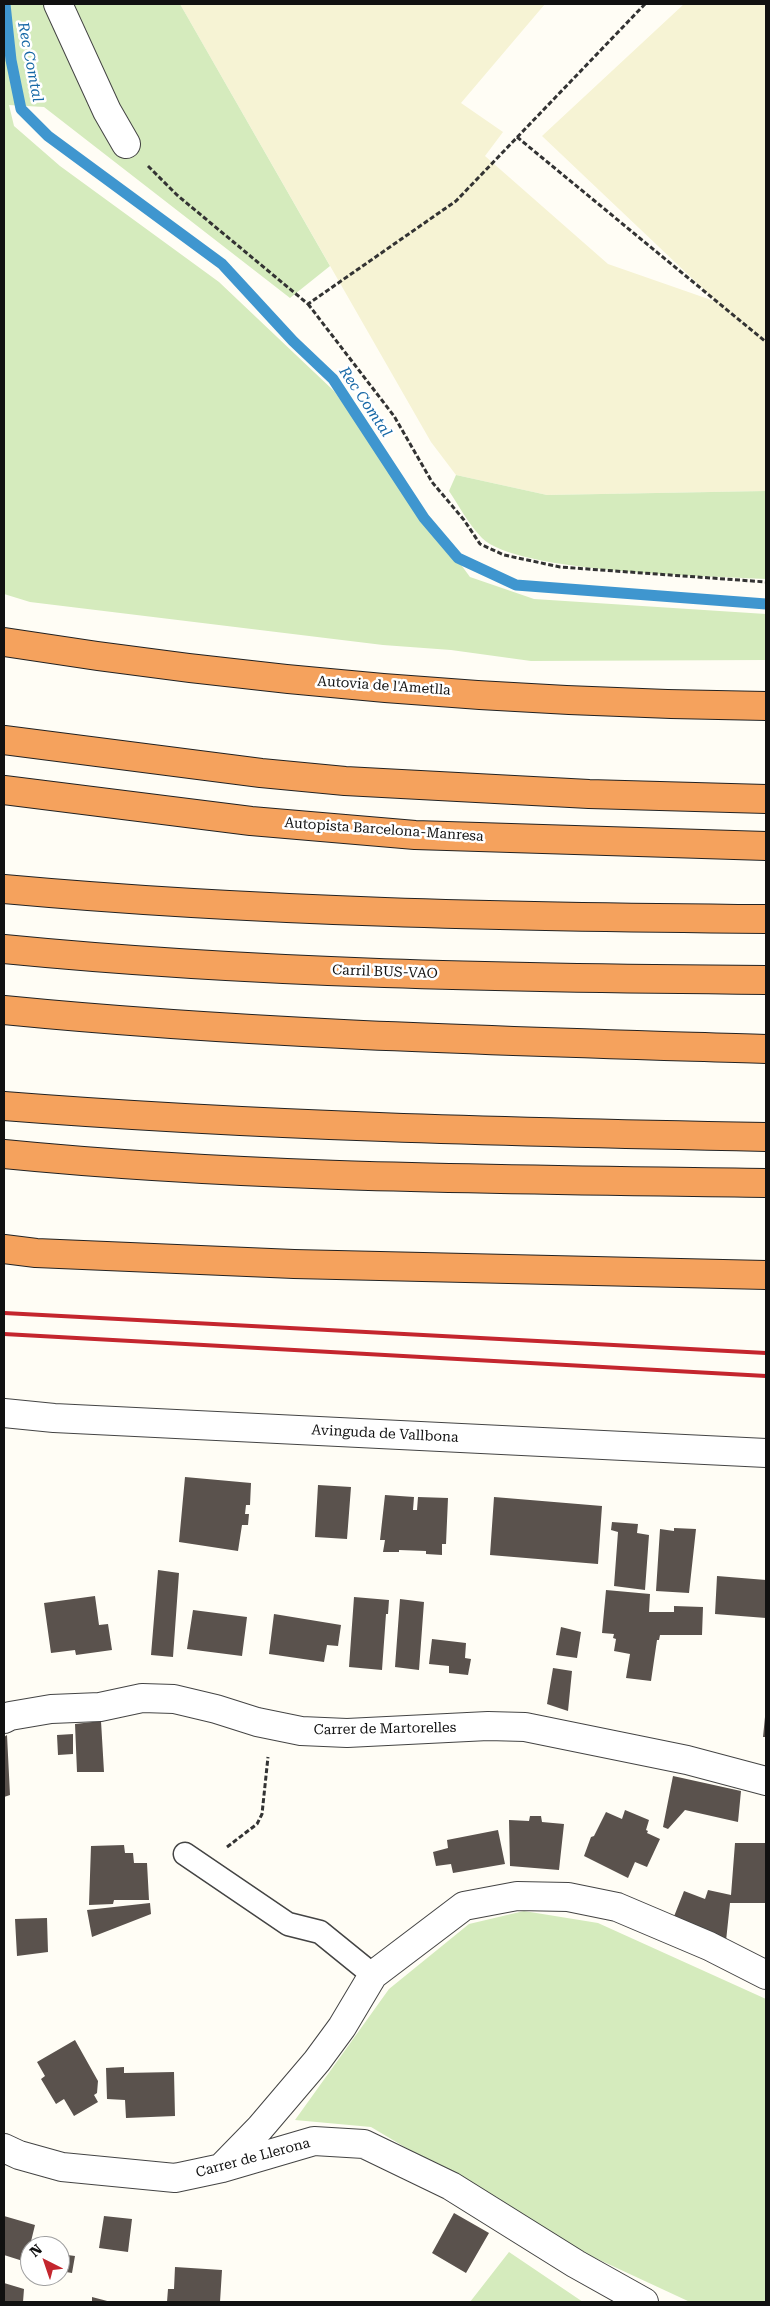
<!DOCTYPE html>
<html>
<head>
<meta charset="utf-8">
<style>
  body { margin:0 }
  #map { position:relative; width:770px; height:2306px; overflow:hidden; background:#fffdf5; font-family:"Roboto Serif",serif }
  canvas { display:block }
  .frame { position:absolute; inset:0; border:5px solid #111; pointer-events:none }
  .north { position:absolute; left:20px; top:2236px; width:50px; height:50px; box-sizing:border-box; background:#fff; border:1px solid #a0a0a0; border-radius:50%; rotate:319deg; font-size:14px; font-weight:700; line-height:20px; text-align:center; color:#111 }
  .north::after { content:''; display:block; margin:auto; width:18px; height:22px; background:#c4262e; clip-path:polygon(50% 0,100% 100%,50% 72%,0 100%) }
</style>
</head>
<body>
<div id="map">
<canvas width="770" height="2306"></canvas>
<div class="frame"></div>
<div class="north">N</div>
</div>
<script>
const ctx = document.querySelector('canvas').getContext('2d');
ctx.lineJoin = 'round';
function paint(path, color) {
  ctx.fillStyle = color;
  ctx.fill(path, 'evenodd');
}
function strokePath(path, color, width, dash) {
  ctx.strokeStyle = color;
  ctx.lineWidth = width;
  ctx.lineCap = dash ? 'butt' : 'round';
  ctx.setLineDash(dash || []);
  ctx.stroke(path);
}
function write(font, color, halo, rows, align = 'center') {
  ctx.font = font + ' "Roboto Serif",serif';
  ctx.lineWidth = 5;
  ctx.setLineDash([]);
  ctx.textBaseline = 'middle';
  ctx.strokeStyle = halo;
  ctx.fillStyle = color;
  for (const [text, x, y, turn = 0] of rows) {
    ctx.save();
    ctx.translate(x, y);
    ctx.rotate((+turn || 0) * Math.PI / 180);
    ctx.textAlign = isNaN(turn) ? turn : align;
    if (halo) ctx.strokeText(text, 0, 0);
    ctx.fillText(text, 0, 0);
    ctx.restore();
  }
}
const farmland = new Path2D(`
  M 180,4 L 545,4 L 461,103 L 503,132 L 485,156 L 608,264 L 717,302 L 542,136 L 684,4 L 766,4 L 766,491 L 547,495 L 456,475 L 431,442 Z`);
const green = new Path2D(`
  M 4,4 L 180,4 L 330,266 L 290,298 L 44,107 L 9,105 L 14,126 L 60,166 L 219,282 L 334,391 L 470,577 L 534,599 L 766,614 L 766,660 L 531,661 L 451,650 L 383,645 L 30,602 L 4,594 Z
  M 456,475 L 547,495 L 766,491 L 766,579 C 710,576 517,573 482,538 C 469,525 459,506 449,491 Z
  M 524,1911 L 598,1923 L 766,1999 L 766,2302 L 690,2302 L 578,2250 L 371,2127 L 295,2120 L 389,1989 L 469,1924 Z
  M 509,2252 L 583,2302 L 470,2302 Z`);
const stream = new Path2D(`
  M 5,4 L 11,60 L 21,109 L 48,136 L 222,264 L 293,341 L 333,379 L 424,518 L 458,558 L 516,585 L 766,604`);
const building = new Path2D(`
  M 185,1477 L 251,1483 L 250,1505 L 246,1505 L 245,1514 L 249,1514 L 248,1525 L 242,1525 L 238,1551 L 179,1542 Z
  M 318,1485 L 351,1487 L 347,1539 L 315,1537 Z
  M 385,1495 L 414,1497 L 413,1510 L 417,1510 L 418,1497 L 448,1498 L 446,1544 L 442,1544 L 442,1555 L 426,1554 L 426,1551 L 399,1550 L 399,1552 L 383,1552 L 385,1540 L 380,1540 Z
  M 494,1497 L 602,1506 L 598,1564 L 490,1555 Z
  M 612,1522 L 638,1524 L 637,1533 L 649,1535 L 645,1590 L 614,1586 L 618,1532 L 611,1530 Z
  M 674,1528 L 696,1529 L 689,1593 L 656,1591 L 660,1529 L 674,1531 Z
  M 158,1570 L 179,1573 L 173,1657 L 151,1655 Z
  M 717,1576 L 766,1580 L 766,1618 L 715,1614 Z
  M 606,1590 L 650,1594 L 649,1612 L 674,1612 L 674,1606 L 703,1607 L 702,1635 L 660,1635 L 659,1640 L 657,1640 L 651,1681 L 626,1678 L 630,1654 L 614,1651 L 616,1639 L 613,1638 L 614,1634 L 602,1633 Z
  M 95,1596 L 99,1625 L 108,1624 L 112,1650 L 76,1655 L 75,1650 L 51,1653 L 44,1603 Z
  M 354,1597 L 389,1600 L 388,1614 L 386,1614 L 382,1670 L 349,1667 Z
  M 400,1599 L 424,1602 L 419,1670 L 395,1667 Z
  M 193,1610 L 247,1617 L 242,1656 L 187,1649 Z
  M 274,1614 L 341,1625 L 338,1646 L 327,1645 L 324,1662 L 269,1654 Z
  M 561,1627 L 581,1632 L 577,1658 L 556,1655 Z
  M 432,1639 L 466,1643 L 465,1658 L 471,1659 L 468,1675 L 449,1673 L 449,1666 L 429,1664 Z
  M 553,1668 L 572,1671 L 568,1711 L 547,1704 Z
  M 765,1717 L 766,1717 L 766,1737 L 763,1737 Z
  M 101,1721 L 104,1772 L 77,1772 L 75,1724 Z
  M 73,1734 L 73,1754 L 58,1755 L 57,1735 Z
  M 7,1735 L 10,1795 L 4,1797 L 4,1737 Z
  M 673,1776 L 741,1791 L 738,1822 L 685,1810 L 668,1829 L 663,1827 Z
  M 625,1810 L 649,1820 L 646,1830 L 648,1831 L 647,1833 L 660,1839 L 647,1867 L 635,1862 L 628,1878 L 584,1856 L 591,1837 L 594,1836 L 606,1812 L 622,1819 Z
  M 530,1816 L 541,1816 L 542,1822 L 564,1824 L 559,1870 L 510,1866 L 509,1820 L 529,1821 Z
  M 498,1830 L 505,1864 L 453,1873 L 451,1864 L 436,1866 L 433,1852 L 448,1848 L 447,1840 Z
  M 735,1843 L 766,1843 L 766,1903 L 730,1903 L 726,1941 L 673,1919 L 684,1891 L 705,1899 L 708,1890 L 731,1895 Z
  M 124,1845 L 125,1853 L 133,1853 L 134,1863 L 147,1863 L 149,1900 L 114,1900 L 113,1904 L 89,1905 L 91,1846 Z
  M 150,1903 L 151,1914 L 92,1937 L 87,1910 Z
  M 47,1918 L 48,1952 L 17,1956 L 15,1919 Z
  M 75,2040 L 98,2081 L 97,2093 L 94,2095 L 98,2102 L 74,2116 L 64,2099 L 56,2104 L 41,2079 L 45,2076 L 37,2062 Z
  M 124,2067 L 124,2073 L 174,2072 L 175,2116 L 126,2118 L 125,2100 L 107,2099 L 106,2068 Z
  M 454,2213 L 489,2233 L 466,2273 L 432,2253 Z
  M 4,2216 L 35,2225 L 26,2262 L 4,2255 Z
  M 104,2216 L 132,2219 L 128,2252 L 99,2248 Z
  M 60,2254 L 75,2256 L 72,2273 L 60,2271 Z
  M 175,2267 L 222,2270 L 220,2302 L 167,2302 L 168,2289 L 174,2289 Z
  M 4,2283 L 24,2289 L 23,2302 L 4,2302 Z
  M 92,2297 L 111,2302 L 92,2302 Z`);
const path = new Path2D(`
  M 517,137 L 766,342
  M 148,166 L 177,195 L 308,304 L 456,201 L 645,4
  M 308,304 L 394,416 L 432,482 L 464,520 L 480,544 L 504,555 L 560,567 L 766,582
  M 227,1847 L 257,1824 L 262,1814 L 268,1757`);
const lane = new Path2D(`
  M 185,1854 L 288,1924 L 320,1932 L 373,1975`);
const street = new Path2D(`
  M 58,4 L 107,111 L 126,144
  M 4,1413 L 54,1418 L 766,1453
  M 4,1719 L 10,1716 L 51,1709 L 100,1707 L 142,1698 L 174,1699 L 216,1709 L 257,1722 L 301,1731 L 347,1733 L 488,1726 L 525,1727 L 687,1760 L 766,1781
  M 4,2148 L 19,2155 L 62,2167 L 175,2178 L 222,2168 L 314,2141 L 364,2144 L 451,2186 L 576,2264 L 644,2302
  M 222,2167 L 260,2128 L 317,2061 L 342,2027 L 373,1975 L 464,1906 L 517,1896 L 568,1897 L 617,1907 L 709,1946 L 766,1975`);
const highway = new Path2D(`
  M 4,642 C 255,682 512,703 766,706
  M 4,740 L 261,773 L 345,781 L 589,794 L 766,799
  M 4,790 L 251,821 L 415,835 L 766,846
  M 4,889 C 257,912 512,917 766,919
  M 4,949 C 257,974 512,978 766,980
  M 4,1010 C 257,1035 512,1041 766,1049
  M 4,1106 C 257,1126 512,1132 766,1137
  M 4,1154 C 257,1179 512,1179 766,1183
  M 4,1249 L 36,1253 L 294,1264 L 766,1275`);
const rail = new Path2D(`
  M 4,1313 L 766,1353
  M 4,1334 L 766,1376`);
const streetNames = [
  ["Autovia de l'Ametlla",384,686,4],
  ["Autopista Barcelona-Manresa",384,830,4],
  ["Carril BUS-VAO",385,972,2],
  ["Avinguda de Vallbona",385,1434,3],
  ["Carrer de Martorelles",385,1729,-1],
  ["Carrer de Llerona",253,2158,-15]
];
const waterNames = [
  ["Rec Comtal",30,62,79],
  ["Rec Comtal",365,402,56]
];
paint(farmland, '#f6f3d4');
paint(green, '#d5ebbd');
strokePath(stream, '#3f96cf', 11);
paint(building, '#5a524d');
strokePath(lane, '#444', 25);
strokePath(street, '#444', 30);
strokePath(highway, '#222', 30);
strokePath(path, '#333', 3, [5, 2.5]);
strokePath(lane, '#fff', 22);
strokePath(street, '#fff', 28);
strokePath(highway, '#f5a25d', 28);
strokePath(rail, '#c4262e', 4);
write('14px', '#111', '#fff', streetNames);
write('italic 15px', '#1768a6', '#fff', waterNames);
</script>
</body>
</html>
